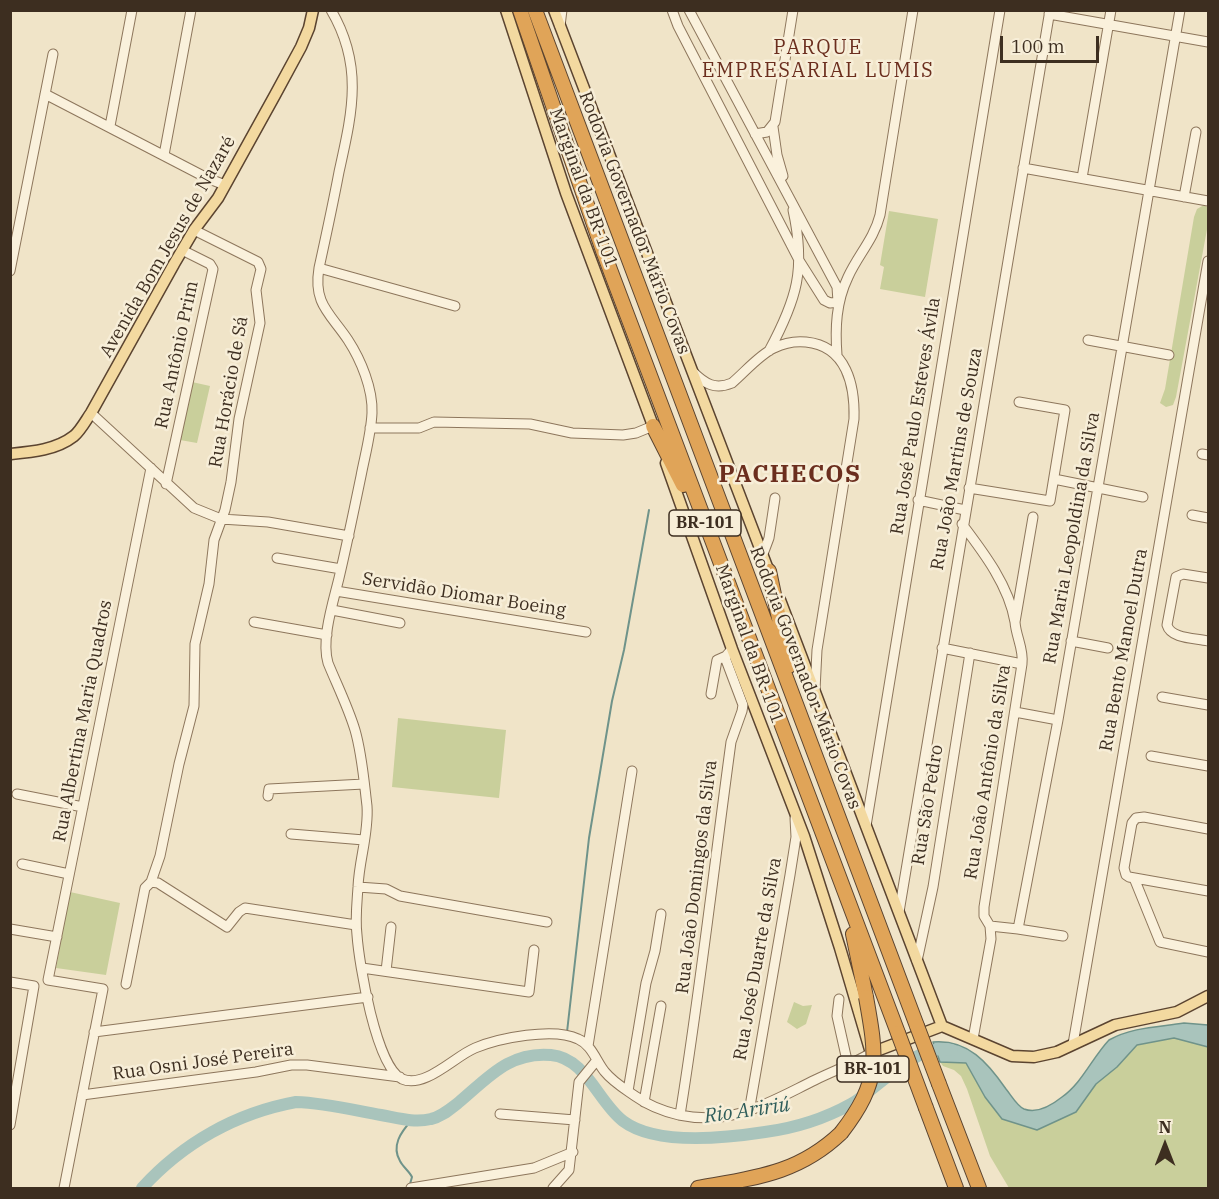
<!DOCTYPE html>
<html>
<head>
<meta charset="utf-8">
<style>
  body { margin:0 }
  #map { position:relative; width:1219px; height:1199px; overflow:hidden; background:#f0e4c8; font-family:"IBM Plex Serif",serif }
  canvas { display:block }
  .frame { position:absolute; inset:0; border:12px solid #3d2e20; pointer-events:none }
  .north { position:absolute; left:1135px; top:1115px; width:60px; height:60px; -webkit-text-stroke:4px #f7eed8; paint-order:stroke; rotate:0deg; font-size:16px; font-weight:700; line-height:24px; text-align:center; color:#3d2e20 }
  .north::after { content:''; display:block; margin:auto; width:21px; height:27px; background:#3d2e20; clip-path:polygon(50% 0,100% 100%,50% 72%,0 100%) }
  .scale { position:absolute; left:1000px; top:36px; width:99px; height:27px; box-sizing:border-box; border:3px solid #3d2e20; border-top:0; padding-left:8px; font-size:18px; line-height:21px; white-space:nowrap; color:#3d2e20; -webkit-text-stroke:4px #f7eed8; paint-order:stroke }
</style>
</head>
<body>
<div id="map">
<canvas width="1219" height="1199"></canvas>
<div class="frame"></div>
<div class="north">N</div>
<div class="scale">100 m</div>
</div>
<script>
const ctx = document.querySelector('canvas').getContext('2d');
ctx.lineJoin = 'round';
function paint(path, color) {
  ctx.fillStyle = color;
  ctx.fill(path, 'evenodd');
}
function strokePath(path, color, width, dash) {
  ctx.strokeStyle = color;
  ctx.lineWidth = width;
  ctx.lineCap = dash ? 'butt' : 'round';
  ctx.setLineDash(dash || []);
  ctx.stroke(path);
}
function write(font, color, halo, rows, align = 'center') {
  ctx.font = font + ' "IBM Plex Serif",serif';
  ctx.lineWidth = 5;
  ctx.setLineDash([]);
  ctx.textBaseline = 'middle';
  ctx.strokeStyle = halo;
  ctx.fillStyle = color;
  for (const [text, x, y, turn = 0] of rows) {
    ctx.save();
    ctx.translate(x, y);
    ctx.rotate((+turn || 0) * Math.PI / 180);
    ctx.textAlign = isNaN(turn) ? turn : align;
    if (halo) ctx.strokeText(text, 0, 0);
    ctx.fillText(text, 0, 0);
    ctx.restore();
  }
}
const green = new Path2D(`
  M 1204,205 L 1208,208 L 1208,224 L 1176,397 L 1173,405 L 1166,407 L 1160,403 L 1165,389 L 1194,217 L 1197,209 Z
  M 889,211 L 938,219 L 925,297 L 880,289 L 884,267 L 880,265 Z
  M 192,382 L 210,386 L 197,443 L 180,440 Z
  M 398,718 L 506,730 L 499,798 L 392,787 Z
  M 70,892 L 120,903 L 106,975 L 56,968 Z
  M 794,1002 L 803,1006 L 812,1005 L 806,1024 L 797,1029 L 787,1022 Z
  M 1174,1038 L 1208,1047 L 1208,1188 L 1009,1188 L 990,1156 L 967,1089 L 961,1076 L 954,1070 L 943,1066 L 940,1062 L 966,1063 L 985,1097 L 1002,1119 L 1076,1111 L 1096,1084 L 1117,1067 L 1137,1045 Z`);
const water = new Path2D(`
  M 1184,1023 L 1208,1025 L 1208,1047 L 1174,1038 L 1137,1045 L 1117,1067 L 1096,1084 L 1076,1112 L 1037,1130 L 1002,1119 L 985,1097 L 966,1063 L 940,1062 L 933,1042 C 968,1039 988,1063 1006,1089 C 1011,1095 1017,1106 1024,1109 C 1037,1114 1052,1105 1062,1097 C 1082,1083 1092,1058 1109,1040 C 1132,1027 1159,1027 1184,1023 Z`);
const stream = new Path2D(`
  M 567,1032 L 589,838 L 612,701 L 624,650 L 649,510
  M 410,1184 L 412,1177 C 409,1171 403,1167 400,1161 C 391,1146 401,1132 411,1121`);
const river = new Path2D(`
  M 142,1188 C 183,1143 236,1113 296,1102 C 325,1103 353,1110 381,1115 C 398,1118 414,1123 431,1119 C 441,1117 449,1110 458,1103 C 487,1079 509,1051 551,1055 C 586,1058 598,1102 623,1121 C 656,1146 726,1138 765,1132 C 795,1128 824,1119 851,1104 C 879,1088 916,1042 952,1050`);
const minor = new Path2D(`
  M 331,10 C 364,66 352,113 339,172 C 333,204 326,236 319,268 C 313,304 330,313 348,340 C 361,360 373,389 372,413 C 371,434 365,455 361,476 C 354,510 347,544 339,578 C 333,603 321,639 328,663 C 337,685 348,707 355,730 C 362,754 364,781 367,806 C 369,833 359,860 358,887 C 357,903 355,919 357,935 C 359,963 376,1067 402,1079 C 425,1089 455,1056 475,1048 C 499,1038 554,1027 578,1039 C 592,1045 596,1061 605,1072 C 613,1082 625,1089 635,1096 C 649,1106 662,1111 679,1115 C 733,1126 768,1103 815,1080 C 833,1071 853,1064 871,1053
  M 672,10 L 678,26 L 800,262 L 824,300 L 830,303 L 838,302 L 837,287 L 689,10
  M 1049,14 L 1208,42
  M 560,26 L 562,10
  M 45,94 L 207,178 L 225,185
  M 110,126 L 132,10
  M 773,127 L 777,155 L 783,176
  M 755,134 L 767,132 L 775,122 L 793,10
  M 164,155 L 191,10
  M 1023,168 L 1208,201
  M 1082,178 L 1111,10
  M 1184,197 L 1196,132
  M 319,268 L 455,306
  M 10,271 L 53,54
  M 1088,340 L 1169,355
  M 769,351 C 797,299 806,269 793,210
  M 837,355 C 835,328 836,302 848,277 C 858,255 874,239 880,215 L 913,10
  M 693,372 C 705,384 715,390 732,383 C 745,372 759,355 774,348 C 784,343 796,341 806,342 C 847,346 855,386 854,419 L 817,650 L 815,690
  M 91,413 L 194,508 L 221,519 L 268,522 L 349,536
  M 370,428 L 419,428 L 434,422 L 530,424 L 572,433 L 623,435 L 636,433 L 653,426
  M 1202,454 L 1208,455
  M 1054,479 L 1143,497
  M 166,484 L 213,269 L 210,264 L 182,250
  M 969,488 L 1050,501 L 1065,410 L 1019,402
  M 918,500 L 965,510
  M 1192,515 L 1208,518
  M 962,524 C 984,553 1009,586 1015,622 L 1033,517
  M 763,554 L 769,538 L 775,498
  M 277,558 L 341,569
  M 1208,578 L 1183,574 L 1176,577 L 1167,625 C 1171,639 1195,638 1208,641
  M 336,591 L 586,632
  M 332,610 L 400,623
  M 254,622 L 327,635
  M 1071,641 L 1108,648
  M 942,648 L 1022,664
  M 711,694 L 717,660 L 726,656
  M 1162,697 L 1208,705
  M 1015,712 L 1058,720
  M 1151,756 L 1208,766
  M 17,794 L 83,807
  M 268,796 L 269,789 L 364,784
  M 866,826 L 1000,10
  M 1208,829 L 1144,817 L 1136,818 L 1132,823 L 1124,868 L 1126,875 L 1129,877 L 1208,891
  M 291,834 L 364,840
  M 22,864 L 69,874
  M 1134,878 L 1160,942 L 1208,952
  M 151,882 L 160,856 L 179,764 L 194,706 L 195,644 L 209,584 L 214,540 L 225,510 L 231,482 L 239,419 L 260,323 L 256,290 L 261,269 L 258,262 L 194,230
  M 358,887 L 386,889 L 400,896 L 547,922
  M 899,912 L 1050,10
  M 990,926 L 984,916 L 984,907 L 1022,664 C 1024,649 1016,637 1015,622
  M 10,929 L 57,937
  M 1018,929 L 1063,936
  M 917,961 L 933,887 L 970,653
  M 362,968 L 529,992 L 534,950
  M 386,971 L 391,927
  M 10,982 L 34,986 L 10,1125
  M 126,984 L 145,888 L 151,882 L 158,883 L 227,927 L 239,912 L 245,908 L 356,925
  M 839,999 L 837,1016 L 848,1065
  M 94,1032 L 368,997
  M 973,1039 L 991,939 L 990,926 L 1018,929 L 1058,720 L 1180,10
  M 1073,1044 L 1208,261
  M 588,1046 L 632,771
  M 628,1091 L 646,983 L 655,951 L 661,914
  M 82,1095 L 256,1072 L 291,1065 L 307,1065 L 400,1077
  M 644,1102 L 661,1006
  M 749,1112 L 790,875 L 796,837 L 795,818
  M 500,1114 L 575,1120
  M 680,1115 C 700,991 714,867 731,742 L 742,711 L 743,705 L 726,660 L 726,656 L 732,649
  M 64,1188 L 103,989 L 48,980 L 151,468
  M 411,1188 L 534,1168 L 573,1152
  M 553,1188 L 569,1170 L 579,1082 L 597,1060`);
const major = new Path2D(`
  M 506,10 L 566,193 L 655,431
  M 554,10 L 771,577
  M 10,454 C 32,452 56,450 74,436 C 81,430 86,420 91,413 L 174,264 L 194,230 L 218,198 L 275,95 L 301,47 L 309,28 L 313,10
  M 666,463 L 732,649 L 804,836 L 840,948 L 871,1053 L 942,1026 L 1012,1056 L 1034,1057 L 1057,1052 L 1115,1025 L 1177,1012 L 1208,996
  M 780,600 L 942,1026`);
const highway = new Path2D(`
  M 520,10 L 603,251 L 898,1033
  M 535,10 L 917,1026
  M 653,426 L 683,485
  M 769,571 L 789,666
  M 853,934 L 866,997
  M 939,1084 L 979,1188
  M 926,1108 L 956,1188
  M 698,1188 C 754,1178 798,1174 841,1133`);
const highwayBridge = new Path2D(`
  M 917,1026 L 939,1084
  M 898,1033 L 926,1108
  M 841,1133 C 881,1081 877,1058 866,997`);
const shields = [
  [705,523,72],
  [873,1069,72]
];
const shieldNames = [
  ["BR-101",705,523],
  ["BR-101",873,1069]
];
const streetNames = [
  ["Marginal da BR-101",583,188,70],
  ["Rodovia Governador Mário Covas",634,223,69],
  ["Avenida Bom Jesus de Nazaré",168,247,-60],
  ["Rua Antônio Prim",177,355,-78],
  ["Rua Horácio de Sá",229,392,-80],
  ["Rua José Paulo Esteves Ávila",916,416,-81],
  ["Rua João Martins de Souza",957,459,-80],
  ["Rua Maria Leopoldina da Silva",1072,538,-80],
  ["Servidão Diomar Boeing",464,595,9],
  ["Marginal da BR-101",749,644,70],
  ["Rua Bento Manoel Dutra",1124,650,-80],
  ["Rodovia Governador Mário Covas",805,678,69],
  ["Rua Albertina Maria Quadros",83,721,-79],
  ["Rua João Antônio da Silva",988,772,-81],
  ["Rua São Pedro",928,805,-81],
  ["Rua João Domingos da Silva",697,877,-83],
  ["Rua José Duarte da Silva",758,959,-80],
  ["Rua Osni José Pereira",203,1062,-8]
];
const neighbourhoodNames = [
  ["PARQUE",818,48],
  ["EMPRESARIAL LUMIS",818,71]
];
const waterNames = [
  ["Rio Aririú",747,1111,-8]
];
const districtNames = [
  ["PACHECOS",790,475]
];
paint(green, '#c9cf9b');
paint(water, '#a9c4bc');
strokePath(water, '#6f938a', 1.5);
strokePath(stream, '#6f938a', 2);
strokePath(river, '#a9c4bc', 12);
strokePath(minor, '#8d765c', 11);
strokePath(major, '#5b4430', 13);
strokePath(highway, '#5b4430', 16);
strokePath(minor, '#faf1dc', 9);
strokePath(major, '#f3d9a0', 10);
strokePath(highway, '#e0a458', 14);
strokePath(highwayBridge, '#5b4430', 16, []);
strokePath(highwayBridge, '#e0a458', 14);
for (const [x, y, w] of shields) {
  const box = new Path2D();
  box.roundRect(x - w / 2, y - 13, w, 26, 4.5);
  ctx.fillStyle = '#f7eed8';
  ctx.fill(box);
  strokePath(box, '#3d2e20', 1.5);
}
write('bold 16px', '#3d2e20', null, shieldNames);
write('18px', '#3d2e20', '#f7eed8', streetNames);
ctx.letterSpacing = '1.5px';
write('20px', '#6b2e1e', '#f7eed8', neighbourhoodNames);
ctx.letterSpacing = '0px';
write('italic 20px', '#2f5d5a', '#f7eed8', waterNames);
ctx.letterSpacing = '1.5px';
write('bold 24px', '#6b2e1e', '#f7eed8', districtNames);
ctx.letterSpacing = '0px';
</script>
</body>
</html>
